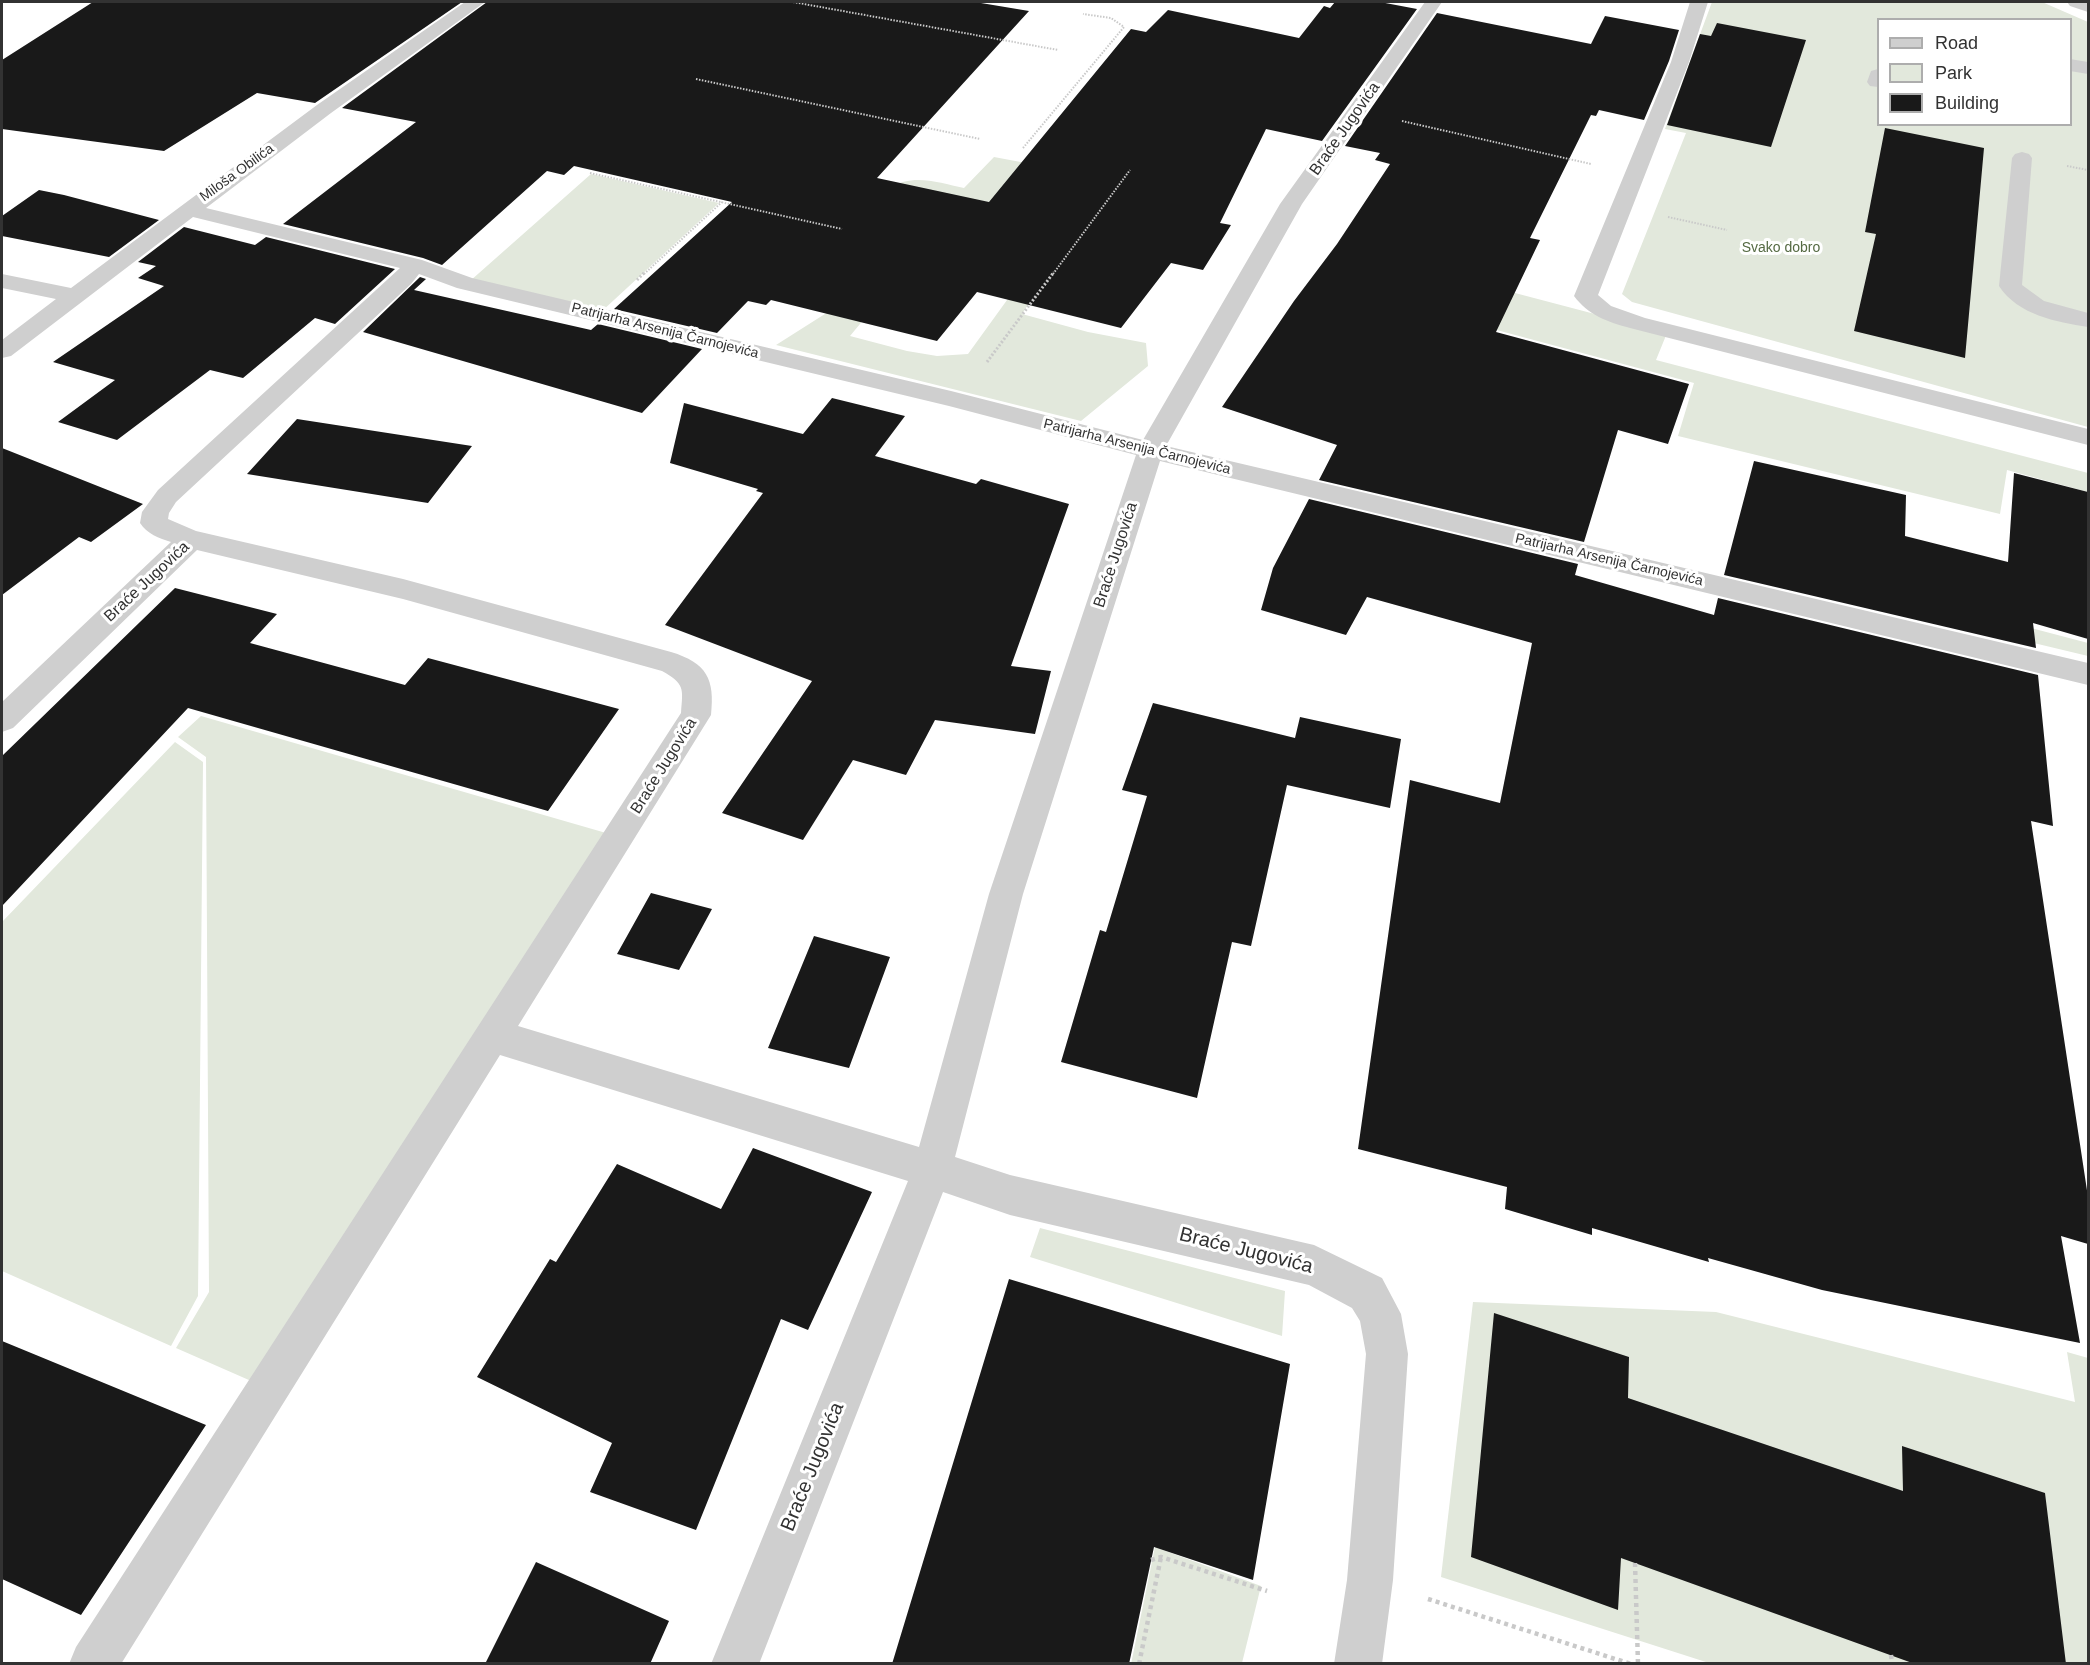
<!DOCTYPE html>
<html>
<head>
<meta charset="utf-8">
<style>
  body { margin:0 }
  #map { position:relative; width:2090px; height:1665px; overflow:hidden; background:#fff; font-family:Arial,sans-serif }
  canvas { display:block }
  .frame { position:absolute; inset:0; border:3px solid #323232; pointer-events:none }
  .legend { position:absolute; left:1877px; top:18px; width:195px; height:108px; box-sizing:border-box; background:#fff; border:2px solid #adadad; margin:0; padding:8px 10px; list-style:none; font-size:18px; color:#323232 }
  .legend li { display:flex; align-items:center; gap:12px; height:30px }
  .legend b { width:30px; border:2px solid #adadad }
</style>
</head>
<body>
<div id="map">
<canvas width="2090" height="1665"></canvas>
<div class="frame"></div>
<ul class="legend">
<li><b style="height:8px;background:#cfcfcf"></b>Road</li>
<li><b style="height:16px;background:#e2e8dc"></b>Park</li>
<li><b style="height:16px;background:#191919"></b>Building</li>
</ul>
</div>
<script>
const ctx = document.querySelector('canvas').getContext('2d');
ctx.lineJoin = 'round';
function paint(path, color) {
  ctx.fillStyle = color;
  ctx.fill(path, 'evenodd');
}
function strokePath(path, color, width, dash) {
  ctx.strokeStyle = color;
  ctx.lineWidth = width;
  ctx.lineCap = dash ? 'butt' : 'round';
  ctx.setLineDash(dash || []);
  ctx.stroke(path);
}
function write(font, color, halo, rows, align = 'center') {
  ctx.font = font + ' Arial,sans-serif';
  ctx.lineWidth = 6;
  ctx.setLineDash([]);
  ctx.textBaseline = 'middle';
  ctx.strokeStyle = halo;
  ctx.fillStyle = color;
  for (const [text, x, y, turn = 0] of rows) {
    ctx.save();
    ctx.translate(x, y);
    ctx.rotate((+turn || 0) * Math.PI / 180);
    ctx.textAlign = isNaN(turn) ? turn : align;
    if (halo) ctx.strokeText(text, 0, 0);
    ctx.fillText(text, 0, 0);
    ctx.restore();
  }
}
const green = new Path2D(`
  M 1712,2 L 2042,2 L 2088,22 L 2088,427 L 1632,302 L 1622,294 L 1686,133 L 1665,129 ZM 1878,20 L 2070,20 L 2070,124 L 1878,124 Z
  M 994,157 L 1074,172 L 1033,210 L 978,200 L 962,201 L 850,336 L 907,351 L 937,356 L 968,354 L 1062,224 L 1086,215 L 1022,314 L 1088,332 L 1146,343 L 1148,366 L 1081,421 L 776,345 L 869,286 L 890,188 C 913,173 939,183 964,188 Z
  M 591,174 L 719,203 L 601,312 L 470,281 Z
  M 1439,273 L 1667,333 L 1656,360 L 2088,473 L 2088,492 L 2007,470 L 2000,514 L 1678,436 L 1694,383 L 1478,325 Z
  M 1993,618 L 2088,643 L 2088,656 L 1992,633 Z
  M 201,716 L 613,835 L 258,1384 L 176,1348 L 209,1292 L 206,757 L 178,737 Z
  M 175,742 L 203,762 L 198,1296 L 171,1346 L 2,1271 L 2,922 Z
  M 1040,1228 L 1285,1291 L 1282,1336 L 1030,1257 Z
  M 1473,1302 L 1716,1312 L 2075,1402 L 2067,1352 L 2088,1358 L 2088,1663 L 1709,1663 L 1441,1577 Z
  M 1155,1547 L 1261,1586 L 1242,1663 L 1131,1664 Z`);
const building = new Path2D(`
  M 93,2 L 462,2 L 315,103 L 257,93 L 164,151 L 2,129 L 2,60 Z
  M 487,2 L 975,2 L 1029,11 L 877,178 L 989,202 L 1131,29 L 1146,32 L 1168,10 L 1299,38 L 1324,6 L 1330,8 L 1335,2 L 1380,2 L 1417,9 L 1322,141 L 1266,129 L 1220,223 L 1231,225 L 1203,270 L 1171,263 L 1121,328 L 977,292 L 937,341 L 771,300 L 766,305 L 748,301 L 717,333 L 614,309 L 732,202 L 574,166 L 564,175 L 547,171 L 442,265 L 423,258 L 283,224 L 416,122 L 342,108 Z
  M 1437,13 L 1591,44 L 1605,16 L 1679,30 L 1669,61 L 1644,120 L 1599,110 L 1596,116 L 1591,115 L 1530,238 L 1540,240 L 1496,332 L 1689,384 L 1668,444 L 1618,430 L 1584,542 L 1319,480 L 1337,445 L 1222,407 L 1294,301 L 1337,244 L 1390,164 L 1375,160 L 1380,153 L 1345,146 Z
  M 1717,23 L 1806,40 L 1771,147 L 1667,125 L 1700,34 L 1711,36 Z
  M 1885,128 L 1984,148 L 1965,358 L 1854,331 L 1876,234 L 1865,232 Z
  M 39,190 L 64,195 L 159,220 L 109,257 L 2,236 L 2,216 Z
  M 184,227 L 255,245 L 266,237 L 395,269 L 335,324 L 315,318 L 243,378 L 210,370 L 117,440 L 58,422 L 115,380 L 53,362 L 164,286 L 138,278 L 156,266 L 138,262 Z
  M 420,277 L 426,279 L 414,290 L 591,330 L 598,324 L 702,349 L 642,413 L 363,332 Z
  M 832,398 L 905,416 L 875,456 L 976,484 L 981,479 L 1069,504 L 1011,666 L 1051,671 L 1035,734 L 935,720 L 906,775 L 853,760 L 803,840 L 722,813 L 812,681 L 665,625 L 763,493 L 756,491 L 758,489 L 670,463 L 684,403 L 803,434 Z
  M 297,419 L 472,446 L 428,503 L 247,474 Z
  M 2,448 L 143,504 L 91,542 L 79,537 L 2,595 Z
  M 1754,461 L 1906,495 L 1905,536 L 2008,562 L 2014,473 L 2088,492 L 2088,639 L 2033,623 L 2036,648 L 1724,575 Z
  M 1309,499 L 1578,564 L 1575,575 L 1714,615 L 1718,598 L 2038,675 L 2053,826 L 2031,821 L 2088,1197 L 2088,1244 L 2061,1236 L 2080,1343 L 1822,1290 L 1708,1258 L 1709,1262 L 1592,1228 L 1592,1235 L 1505,1209 L 1507,1187 L 1358,1149 L 1410,780 L 1500,803 L 1532,643 L 1367,597 L 1346,635 L 1261,610 L 1273,568 Z
  M 175,588 L 277,614 L 250,643 L 405,685 L 428,658 L 619,709 L 548,811 L 188,708 L 2,906 L 2,756 Z
  M 1153,703 L 1295,738 L 1300,717 L 1401,739 L 1390,808 L 1287,785 L 1251,946 L 1232,942 L 1197,1098 L 1061,1062 L 1100,930 L 1106,932 L 1147,796 L 1122,790 Z
  M 651,893 L 712,909 L 679,970 L 617,954 Z
  M 814,936 L 890,957 L 849,1068 L 768,1048 Z
  M 753,1148 L 872,1192 L 808,1330 L 781,1319 L 696,1530 L 590,1492 L 612,1443 L 477,1377 L 550,1259 L 556,1262 L 617,1164 L 721,1209 Z
  M 1009,1279 L 1290,1364 L 1253,1580 L 1154,1547 L 1129,1664 L 892,1664 Z
  M 1494,1313 L 1629,1357 L 1628,1398 L 1903,1491 L 1902,1446 L 2045,1493 L 2066,1664 L 1915,1664 L 1621,1558 L 1618,1610 L 1471,1557 Z
  M 2,1341 L 206,1425 L 81,1615 L 2,1579 Z
  M 536,1562 L 669,1621 L 650,1664 L 485,1664 Z`);
const pathFar2 = new Path2D(`
  M 793,2 L 1058,50
  M 696,79 L 980,139
  M 1402,121 L 1591,164
  M 1023,148 L 1124,27 L 1111,18 L 1083,14
  M 2067,166 L 2088,170
  M 590,173 L 842,229
  M 1668,217 L 1727,230
  M 644,274 L 722,202
  M 1053,274 L 1130,170`);
const pathFar1 = new Path2D(`
  M 637,280 L 645,272
  M 987,362 L 1054,272`);
const path = new Path2D(`
  M 1151,1560 L 1161,1557 L 1267,1591
  M 1635,1563 L 1638,1664
  M 1428,1599 L 1631,1664
  M 1891,1655 L 1892,1664
  M 1139,1664 L 1161,1557`);
const minor = new Path2D(`
  M 465,2 L 485,2 L 331,113 L 206,208 L 422,260 L 472,278 L 951,391 L 1143,440 L 1280,204 L 1425,2 L 1442,2 L 1302,204 L 1166,446 L 2088,663 L 2088,685 L 1160,461 L 1023,894 L 955,1157 L 1010,1175 L 1314,1245 L 1382,1278 L 1401,1314 L 1408,1354 L 1393,1580 L 1382,1664 L 1334,1664 L 1347,1580 L 1366,1354 L 1360,1321 L 1352,1308 L 1309,1285 L 1010,1215 L 943,1192 L 759,1664 L 711,1664 L 908,1181 L 500,1055 L 121,1664 L 69,1664 L 76,1647 L 681,713 C 683,688 685,684 662,671 L 403,599 L 197,550 L 13,728 L 2,732 L 2,702 L 171,542 C 159,538 147,534 140,523 L 142,512 L 158,490 L 400,268 L 193,217 L 11,356 L 2,358 L 2,340 L 56,299 L 2,288 L 2,274 L 71,288 L 317,105 ZM 419,274 L 457,288 L 949,406 L 1136,455 L 989,894 L 919,1147 L 518,1026 L 711,715 C 715,679 707,663 671,652 L 403,579 L 196,531 L 168,519 L 169,513 L 176,502 L 411,284 Z
  M 1690,2 L 1708,2 L 1689,62 L 1598,295 L 1611,306 L 1645,318 L 2088,429 L 2088,445 L 1630,328 C 1608,322 1588,315 1574,296 L 1671,62 Z
  M 2067,2 L 2088,2 L 2088,12 L 2070,6 Z
  M 2070,59 L 2088,62 L 2088,74 L 2070,71 Z
  M 1878,69 L 1878,87 L 1870,86 L 1867,82 L 1871,71 Z
  M 2022,152 L 2029,154 L 2032,158 L 2022,285 L 2044,301 L 2088,313 L 2088,327 C 2056,322 2018,315 1999,286 L 2012,158 L 2015,154 Z`);
const farStreetnames = [
  ["Miloša Obilića",237,173,-36],
  ["Patrijarha Arsenija Čarnojevića",665,331,14],
  ["Patrijarha Arsenija Čarnojevića",1137,447,14],
  ["Patrijarha Arsenija Čarnojevića",1609,560,13]
];
const farParknames = [
  ["Svako dobro",1781,248]
];
const streetNames = [
  ["Braće Jugovića",1345,129,-55],
  ["Braće Jugovića",1116,555,-72],
  ["Braće Jugovića",147,582,-43],
  ["Braće Jugovića",664,766,-58]
];
const nearStreetnames = [
  ["Braće Jugovića",1246,1251,14],
  ["Braće Jugovića",813,1467,-68]
];
paint(green, '#e2e8dc');
paint(building, '#191919');
strokePath(pathFar2, '#c9c9c9', 2, [1.5, 1.5]);
strokePath(pathFar1, '#c9c9c9', 3, [2, 2]);
strokePath(path, '#c9c9c9', 4.5, [4, 4]);
paint(minor, '#cfcfcf');
write('14px', '#323232', '#fff', farStreetnames);
write('14px', '#556a43', '#fff', farParknames);
write('16px', '#323232', '#fff', streetNames);
write('20px', '#323232', '#fff', nearStreetnames);
</script>
</body>
</html>
